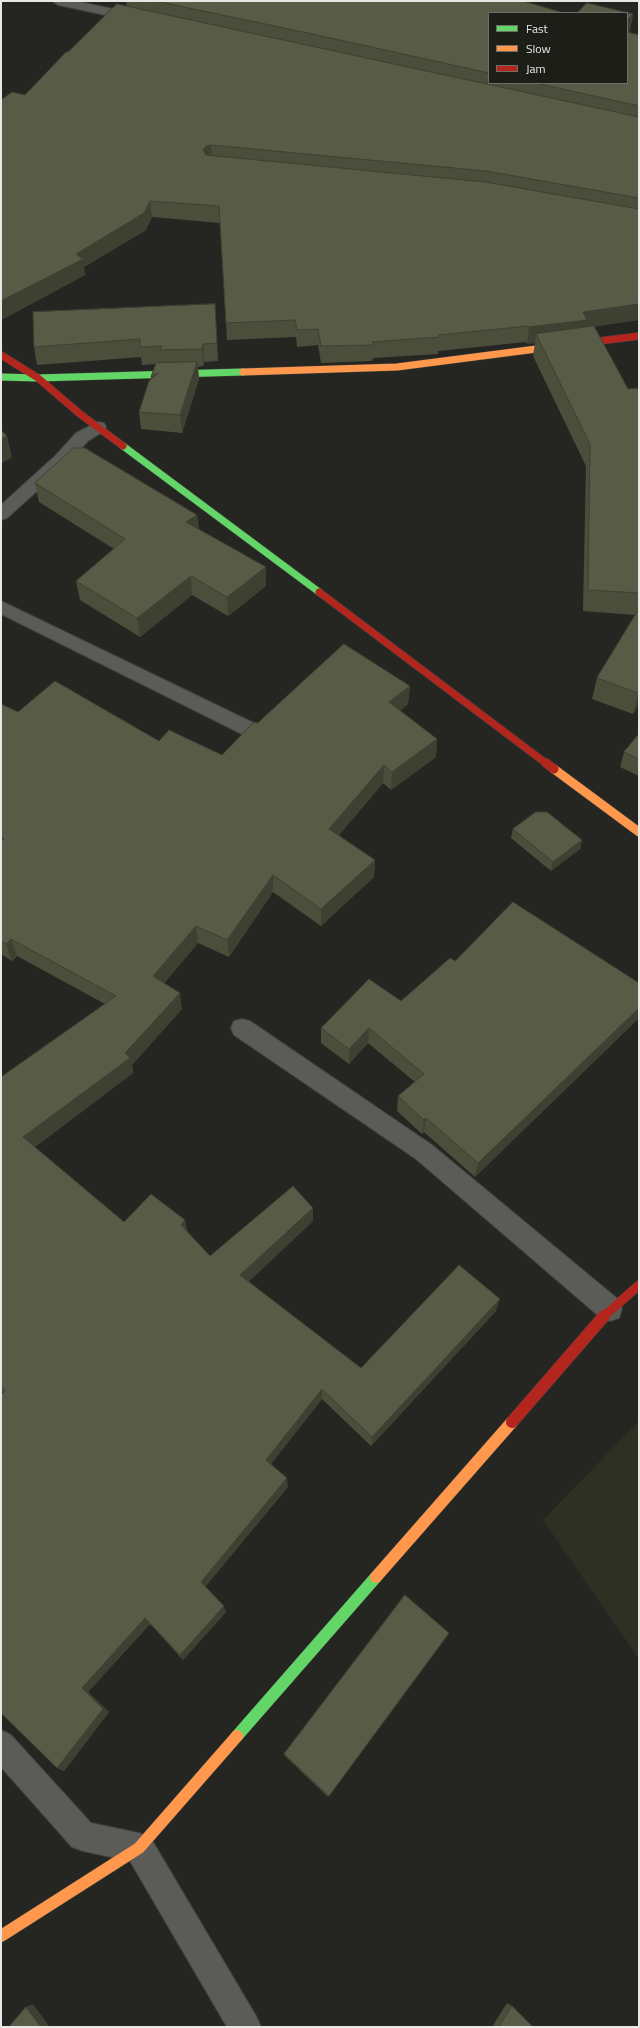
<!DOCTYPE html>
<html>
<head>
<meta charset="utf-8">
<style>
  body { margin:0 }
  #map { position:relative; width:640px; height:2028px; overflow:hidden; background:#252622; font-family:"Titillium Web",sans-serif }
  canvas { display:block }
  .frame { position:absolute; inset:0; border:2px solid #e7e8e3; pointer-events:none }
  .legend { position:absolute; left:488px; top:12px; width:140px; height:72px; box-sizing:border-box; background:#1d1e17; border:1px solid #6e6f69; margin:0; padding:5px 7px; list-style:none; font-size:12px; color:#e7e8e3 }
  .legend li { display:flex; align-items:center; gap:8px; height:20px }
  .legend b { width:20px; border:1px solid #6e6f69 }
</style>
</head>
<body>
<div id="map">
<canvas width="640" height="2028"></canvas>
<div class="frame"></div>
<ul class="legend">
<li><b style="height:5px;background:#63d668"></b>Fast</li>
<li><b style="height:5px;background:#ff974d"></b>Slow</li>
<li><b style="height:5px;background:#b3261e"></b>Jam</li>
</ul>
</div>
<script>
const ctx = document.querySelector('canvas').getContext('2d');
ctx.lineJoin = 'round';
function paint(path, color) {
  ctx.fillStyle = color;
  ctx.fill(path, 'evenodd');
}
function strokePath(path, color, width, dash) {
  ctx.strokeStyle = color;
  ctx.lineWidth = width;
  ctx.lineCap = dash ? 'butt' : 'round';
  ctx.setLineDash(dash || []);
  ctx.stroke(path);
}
const built = new Path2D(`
  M 639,1421 L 639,1659 L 543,1520 Z`);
const street = new Path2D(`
  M 52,1 L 75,1 L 138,14 L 144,18 L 138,22 L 58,5 Z
  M 98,422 L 104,423 L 106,427 L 104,431 L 88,441 L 67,464 L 7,518 L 1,520 L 1,505 L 55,456 L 76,433 Z
  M 1,601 L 262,727 L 265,732 L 262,737 L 255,739 L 248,737 L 1,614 Z
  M 242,1019 L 250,1021 L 432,1145 L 619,1300 L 622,1309 L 619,1318 L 610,1321 L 601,1318 L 416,1159 L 234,1035 L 231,1028 L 234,1021 Z
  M 1,1730 L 11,1735 L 91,1823 L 139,1833 L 150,1837 L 256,2016 L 261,2027 L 227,2027 L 130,1861 L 83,1851 L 72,1847 L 1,1767 Z`);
const fastFar1 = new Path2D(`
  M 1,377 L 38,378 L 243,372
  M 123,446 L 319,592`);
const fast = new Path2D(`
  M 237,1736 L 376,1577`);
const slowFar2 = new Path2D(`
  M 243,372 L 397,367 L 544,348`);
const slowFar1 = new Path2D(`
  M 554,769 L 639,832`);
const slow = new Path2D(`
  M 376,1577 L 512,1422
  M 1,1936 L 139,1848 L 237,1736`);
const jamFar2 = new Path2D(`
  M 544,348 L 639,336
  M 1,355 L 38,378 L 80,414 L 123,446
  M 319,592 L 547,764`);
const jamFar1 = new Path2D(`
  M 546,763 L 554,769
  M 603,1317 L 639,1285`);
const jam = new Path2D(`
  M 512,1422 L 604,1316`);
const wall = new Path2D(`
  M 126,1 L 523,1 L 489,13 L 489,83 L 627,83 L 627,13 L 633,14 L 630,30 L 628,32 L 639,35 L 639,320 L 594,326 L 628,389 L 639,391 L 639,704 L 633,714 L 592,699 L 597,678 L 635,615 L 583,611 L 586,466 L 533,356 L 535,343 L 527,344 L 526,342 L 438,351 L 438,354 L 373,358 L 372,361 L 321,363 L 318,345 L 297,347 L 296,337 L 227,340 L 220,223 L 152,217 L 146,230 L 84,267 L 85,275 L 1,320 L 1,100 L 25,95 L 68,52 L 127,6 Z
  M 215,304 L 218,361 L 204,362 L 203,366 L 198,367 L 199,379 L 182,433 L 141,429 L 139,412 L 152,380 L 151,377 L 156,364 L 142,365 L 141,357 L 37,365 L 34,347 Z
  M 35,483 L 197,515 L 199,529 L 266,586 L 228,616 L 192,595 L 140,637 L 80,600 L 76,581 L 114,549 L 39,502 Z
  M 410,686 L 408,704 L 400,711 L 437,739 L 436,757 L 391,790 L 383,783 L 339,835 L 375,860 L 374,877 L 321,926 L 273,892 L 229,957 L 198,943 L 164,983 L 182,1009 L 132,1065 L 133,1073 L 35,1147 L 124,1222 L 188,1232 L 210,1256 L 313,1221 L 248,1282 L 361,1368 L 496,1311 L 371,1446 L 322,1399 L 271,1464 L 288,1487 L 205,1587 L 226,1612 L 183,1660 L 150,1624 L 88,1692 L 109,1712 L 64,1771 L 57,1768 L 3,1392 L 1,1391 L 1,1077 L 105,1004 L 17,956 L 12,961 L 1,954 L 1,704 L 18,712 L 159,741 L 222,755 L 258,723 Z
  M 639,734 L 639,776 L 620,767 L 624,752 Z
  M 513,829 L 582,840 L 580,849 L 551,871 L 511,838 Z
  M 455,961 L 639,983 L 639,1018 L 475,1177 L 424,1132 L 422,1134 L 397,1111 L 398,1096 L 415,1082 L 368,1043 L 349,1064 L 321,1043 L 321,1028 L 401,1001 Z
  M 446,1638 L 328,1797 L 285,1756 L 284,1754 Z
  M 507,2003 L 512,2006 L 533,2027 L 492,2027 Z`);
const shadedWall = new Path2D(`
  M 633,14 L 630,30 L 627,33 L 627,20 Z
  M 211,145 L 212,162 L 207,163 L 203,150 L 206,146 Z
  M 150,201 L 152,217 L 146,230 L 84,267 L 85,275 L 1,320 L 1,301 L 76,254 Z
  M 639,304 L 639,320 L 586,328 L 536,334 L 535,343 L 527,344 L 529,327 L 583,312 Z
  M 203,344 L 204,362 L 203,366 L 202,349 Z
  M 197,362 L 199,379 L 182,433 L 180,415 Z
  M 158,373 L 153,394 L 151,377 Z
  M 7,436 L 12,458 L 1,463 L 1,439 Z
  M 197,515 L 199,534 L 186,522 Z
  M 266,567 L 266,586 L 228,616 L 227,597 Z
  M 191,576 L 192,595 L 140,637 L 137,618 Z
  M 410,686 L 408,704 L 388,721 L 389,702 Z
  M 639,692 L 639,704 L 633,714 L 638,693 Z
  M 437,739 L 436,757 L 391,790 L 392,772 Z
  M 384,765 L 383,783 L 329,847 L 329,829 Z
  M 582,840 L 580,849 L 551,871 L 553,862 Z
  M 375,860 L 374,877 L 321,926 L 321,909 Z
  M 273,875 L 273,892 L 229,957 L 227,940 Z
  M 196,926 L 198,943 L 156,993 L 153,976 Z
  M 11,939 L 17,956 L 12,961 L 6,944 Z
  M 180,993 L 182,1009 L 132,1065 L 133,1073 L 29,1151 L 23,1137 L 125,1053 Z
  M 639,1008 L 639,1018 L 475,1177 L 478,1163 Z
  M 369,1028 L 368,1043 L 349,1064 L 349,1049 Z
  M 426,1118 L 424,1132 L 422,1134 L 424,1120 Z
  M 313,1208 L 313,1221 L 242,1288 L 240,1275 Z
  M 185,1220 L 188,1233 L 181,1225 Z
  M 500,1299 L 496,1311 L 371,1446 L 372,1437 Z
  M 322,1389 L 322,1399 L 267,1469 L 266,1460 Z
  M 287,1478 L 288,1487 L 203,1589 L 201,1582 Z
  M 224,1606 L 226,1612 L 183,1660 L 180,1655 Z
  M 145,1618 L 150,1624 L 88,1692 L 109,1712 L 64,1771 L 57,1768 L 82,1688 Z
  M 449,1633 L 446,1638 L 328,1797 L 329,1796 Z
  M 33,2004 L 50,2027 L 41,2027 L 26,2007 Z`);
const building = new Path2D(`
  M 156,1 L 523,1 L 564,13 L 489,13 L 489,73 L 308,33 Z
  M 587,3 L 633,14 L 627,20 L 627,13 L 577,13 Z
  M 117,4 L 639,117 L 639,198 L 486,171 L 211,145 L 206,146 L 203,150 L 206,155 L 485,182 L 639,209 L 639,304 L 583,312 L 587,320 L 529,327 L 528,326 L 439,335 L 439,337 L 372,342 L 373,345 L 321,346 L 318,329 L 297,330 L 295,320 L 226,323 L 219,206 L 150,201 L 144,213 L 76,254 L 83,259 L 1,301 L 1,100 L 12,92 L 25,95 L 66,52 L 68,52 Z
  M 627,32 L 639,35 L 639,106 L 536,83 L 627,83 Z
  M 215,304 L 217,343 L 203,344 L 202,349 L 160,350 L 162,346 L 140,347 L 140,339 L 34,347 L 33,312 Z
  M 594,326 L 628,389 L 637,388 L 639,391 L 639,593 L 588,590 L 590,444 L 536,334 Z
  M 197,362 L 180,415 L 139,412 L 149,381 L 158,373 L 151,377 L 156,363 Z
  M 1,430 L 7,436 L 1,439 Z
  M 74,448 L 85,448 L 197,515 L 186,522 L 266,567 L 227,597 L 191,576 L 137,618 L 76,581 L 125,539 L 35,483 Z
  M 639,609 L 639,692 L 638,693 L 597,678 Z
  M 344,644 L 410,686 L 389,702 L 437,739 L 392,772 L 384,765 L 329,829 L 375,860 L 321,909 L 273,875 L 227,940 L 196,926 L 153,976 L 180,993 L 125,1053 L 130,1058 L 23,1137 L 124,1222 L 151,1194 L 185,1220 L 181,1225 L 210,1256 L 293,1186 L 313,1208 L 240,1275 L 361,1368 L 459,1265 L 500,1299 L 372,1437 L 322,1389 L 266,1460 L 287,1478 L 201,1582 L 224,1606 L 180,1655 L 145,1618 L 82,1688 L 103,1709 L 57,1768 L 1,1713 L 1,1395 L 5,1390 L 1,1386 L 1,1077 L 116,996 L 11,939 L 6,944 L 1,941 L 1,841 L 4,839 L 1,837 L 1,704 L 18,712 L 55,681 L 159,741 L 169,730 L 222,755 L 254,722 L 258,723 L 262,719 Z
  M 639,734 L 639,759 L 624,752 Z
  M 536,812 L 547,812 L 582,840 L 553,862 L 513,829 Z
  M 513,902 L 639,983 L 639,1008 L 478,1163 L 426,1118 L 424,1120 L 398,1096 L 424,1074 L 369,1028 L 349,1049 L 321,1028 L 369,979 L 401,1001 L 450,958 L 455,961 Z
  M 405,1595 L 449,1633 L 329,1796 L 284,1754 Z
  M 512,2006 L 533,2027 L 499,2027 Z
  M 26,2007 L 41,2027 L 9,2027 Z`);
paint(built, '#2d3023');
strokePath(street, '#41423f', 2);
strokePath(fastFar1, '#41423f', 8);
strokePath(fast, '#41423f', 13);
strokePath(slowFar2, '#41423f', 8);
strokePath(slowFar1, '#41423f', 10);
strokePath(slow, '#41423f', 13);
strokePath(jamFar2, '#41423f', 8);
strokePath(jamFar1, '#41423f', 10);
strokePath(jam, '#41423f', 13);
paint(street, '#5b5b58');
strokePath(fastFar1, '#63d668', 7);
strokePath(fast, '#63d668', 12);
strokePath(slowFar2, '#ff974d', 7);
strokePath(slowFar1, '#ff974d', 9);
strokePath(slow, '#ff974d', 12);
strokePath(jamFar2, '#b3261e', 7);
strokePath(jamFar1, '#b3261e', 9);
strokePath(jam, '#b3261e', 12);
paint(wall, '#4c4e3c');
paint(shadedWall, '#3e4031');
paint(building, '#585b46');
strokePath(building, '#3e4031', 1);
</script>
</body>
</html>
